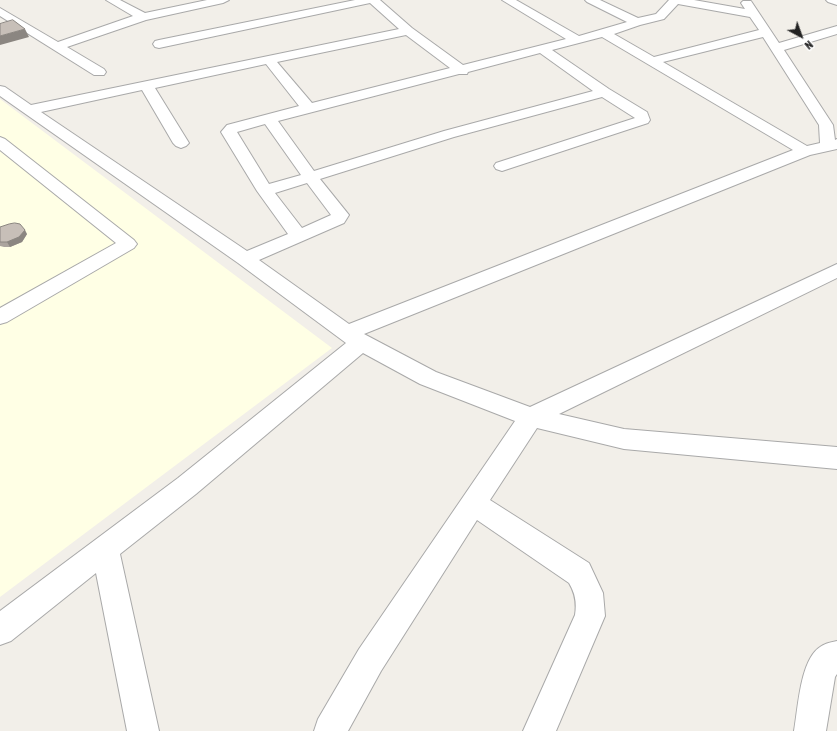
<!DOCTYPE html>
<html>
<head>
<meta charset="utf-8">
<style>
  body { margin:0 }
  #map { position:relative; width:837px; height:731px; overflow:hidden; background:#f2efe9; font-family:"Asap Condensed",sans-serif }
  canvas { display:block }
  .north { position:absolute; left:781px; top:16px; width:40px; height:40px; -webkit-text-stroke:3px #fff; paint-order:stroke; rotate:139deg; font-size:11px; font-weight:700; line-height:16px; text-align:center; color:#222 }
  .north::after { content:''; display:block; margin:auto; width:14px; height:18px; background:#222; clip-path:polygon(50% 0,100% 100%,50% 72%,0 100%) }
</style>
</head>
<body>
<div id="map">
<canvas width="837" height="731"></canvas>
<div class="north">N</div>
</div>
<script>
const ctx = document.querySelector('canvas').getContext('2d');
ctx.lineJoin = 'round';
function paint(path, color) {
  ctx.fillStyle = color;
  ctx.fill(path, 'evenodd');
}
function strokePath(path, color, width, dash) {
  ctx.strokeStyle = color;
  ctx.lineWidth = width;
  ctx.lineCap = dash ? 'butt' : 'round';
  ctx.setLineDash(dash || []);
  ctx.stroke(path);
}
const education = new Path2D(`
  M 0,99 L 332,348 L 0,597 Z`);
const street = new Path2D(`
  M 106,0 L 120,0 L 145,13 L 207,0 L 229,0 L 223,3 L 146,20 L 67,47 L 104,69 L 106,72 L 104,75 L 94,75 L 0,16 L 0,8 L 58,42 L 133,16 Z
  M 355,0 L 380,0 L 412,28 L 463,65 L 566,39 L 502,0 L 516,0 L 579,36 L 627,22 L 587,2 L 585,0 L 600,0 L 638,18 L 656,14 L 669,0 L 694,0 L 745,9 L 741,3 L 743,1 L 751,1 L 779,43 L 837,26 L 837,34 L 784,50 L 833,125 L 835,140 L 837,139 L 837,149 L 810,155 L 364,334 L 436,372 L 530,407 L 837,264 L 837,278 L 559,414 L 624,429 L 837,447 L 837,469 L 624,449 L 537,428 L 490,500 L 589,563 L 603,593 L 605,616 L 556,731 L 523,731 L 575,615 C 577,602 575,593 569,583 L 477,520 L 381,671 L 348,731 L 314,731 L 318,719 L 359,649 L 515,421 L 420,384 L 363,353 L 196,494 L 120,554 L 159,731 L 127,731 L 96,573 L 11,641 L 0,645 L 0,611 L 178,478 L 346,343 L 238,263 L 0,96 L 0,86 L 5,87 L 31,105 L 399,29 L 370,3 L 159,48 L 155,47 L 153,44 L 155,41 L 159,40 ZM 678,4 L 750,17 L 759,30 L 654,57 L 614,34 L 640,25 L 664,19 ZM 406,35 L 450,68 L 312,103 L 277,62 ZM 602,37 L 793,150 L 349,324 L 259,260 L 344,223 L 349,215 L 320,179 L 454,137 L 602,97 L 635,118 L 496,163 L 494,166 L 496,169 L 502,171 L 508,169 L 648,123 L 650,120 L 647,112 L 609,89 L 552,50 ZM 763,37 L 819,125 L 820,143 L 807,146 L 663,62 ZM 540,53 L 593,91 L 444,131 L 314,171 L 278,121 L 459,74 L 467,74 L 468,72 ZM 266,64 L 299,106 L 227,125 L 221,132 L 257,191 L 288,234 L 247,251 L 41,112 L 142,90 L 173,143 L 176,146 L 181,148 L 186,146 L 189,143 L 155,88 ZM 265,124 L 301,175 L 269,184 L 237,132 ZM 307,183 L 331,215 L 302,228 L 275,193 Z
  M 826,0 L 837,0 L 837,5 L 828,2 Z
  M 0,137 L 5,139 L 134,240 L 137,244 L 134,248 L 7,322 L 0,324 L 0,308 L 116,243 L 0,150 Z
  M 837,641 L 837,674 L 835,677 L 826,731 L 794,731 C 798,709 800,660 820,647 C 824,644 831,642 837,641 Z`);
const wall = new Path2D(`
  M 0,227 L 27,234 L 22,242 L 10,247 L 4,247 L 0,246 Z`);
const shadedWall = new Path2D(`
  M 25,29 L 29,37 L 0,45 L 0,36 Z
  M 25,230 L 27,234 L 22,242 L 10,247 L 7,242 Z`);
const building = new Path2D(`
  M 13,20 L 25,29 L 0,36 L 0,24 Z
  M 15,223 L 20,224 L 25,230 L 19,237 L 7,242 L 0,242 L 0,227 L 9,224 Z`);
paint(education, '#ffffe5');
strokePath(street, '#a9a9a9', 2);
paint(street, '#fff');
paint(wall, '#aba49e');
paint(shadedWall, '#8b8681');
paint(building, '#c7bfb8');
strokePath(building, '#8b8681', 1);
</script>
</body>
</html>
